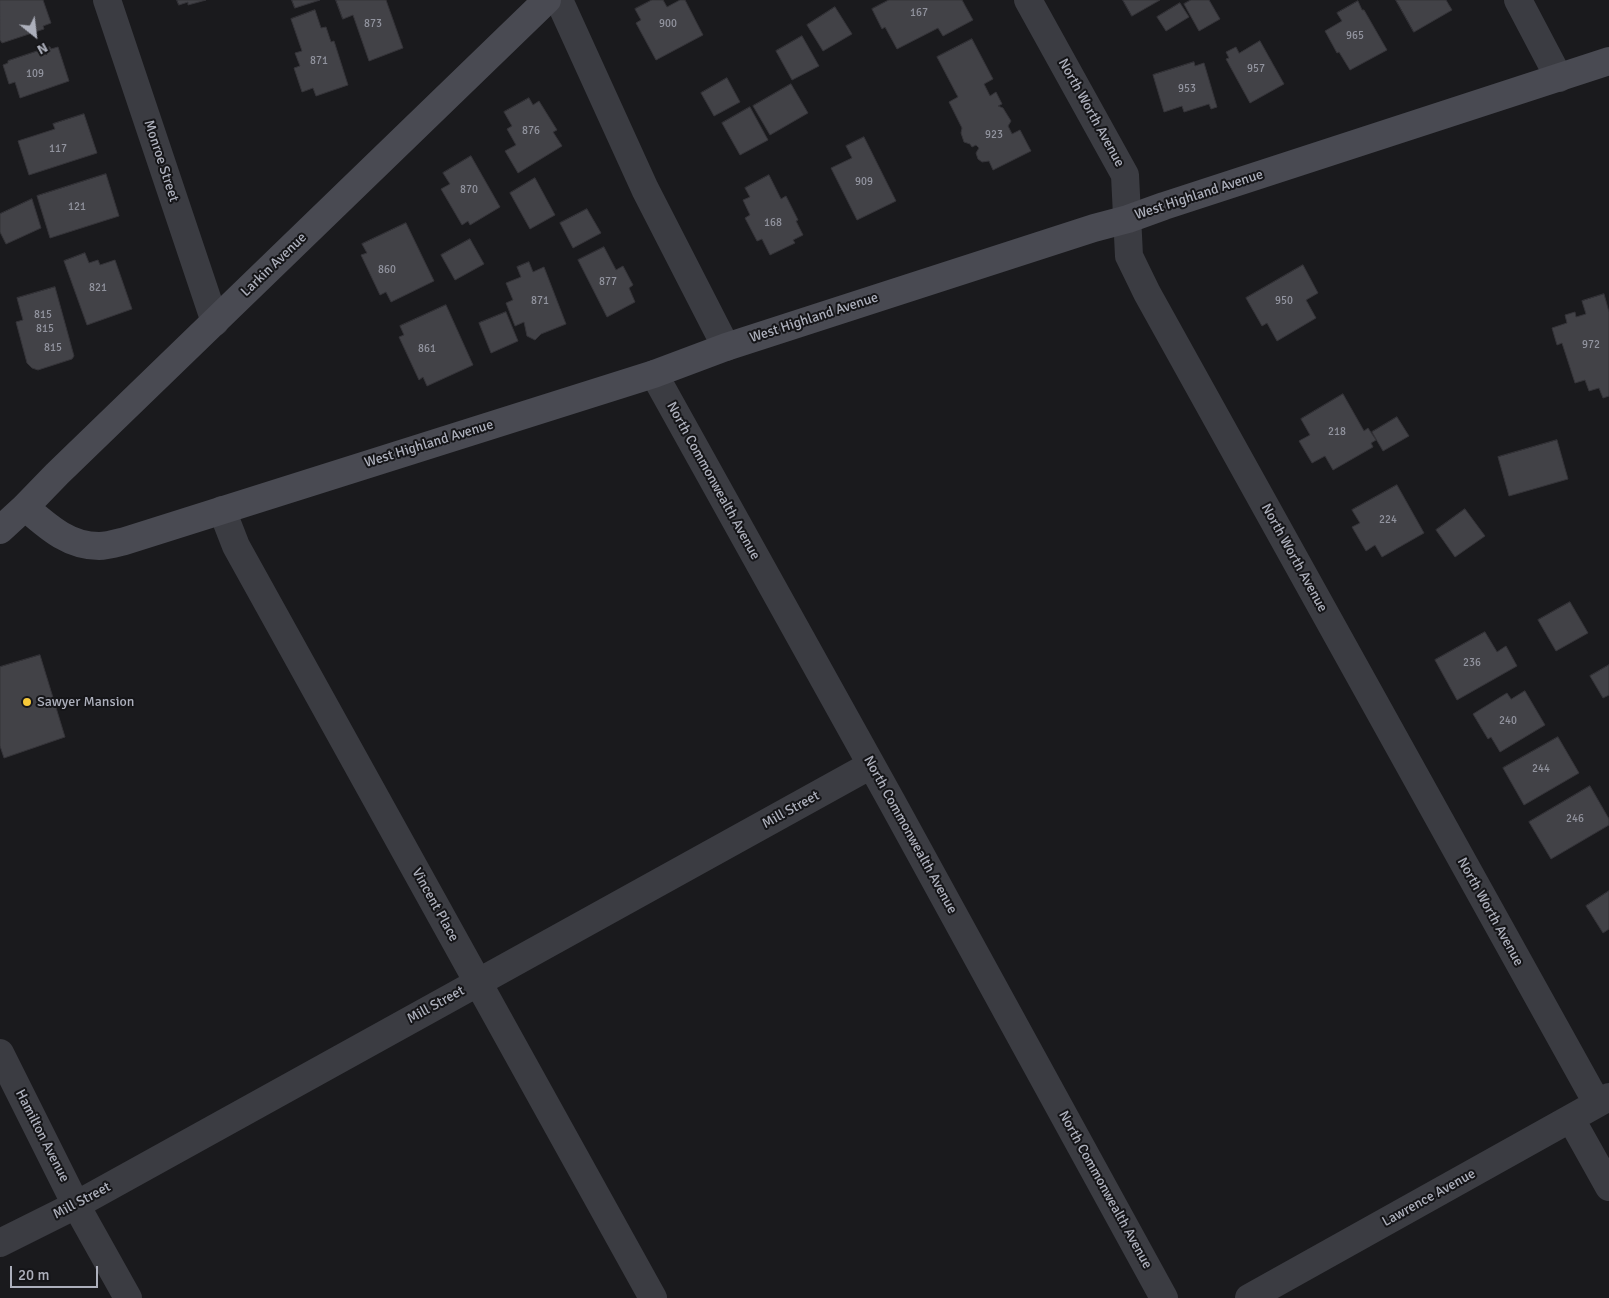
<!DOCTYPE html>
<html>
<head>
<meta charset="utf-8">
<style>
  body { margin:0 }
  #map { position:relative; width:1609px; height:1298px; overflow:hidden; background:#1a1a1d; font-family:Signika,sans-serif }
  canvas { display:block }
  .north { position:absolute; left:10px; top:10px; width:50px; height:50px; -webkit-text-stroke:4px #151518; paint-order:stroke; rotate:151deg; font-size:14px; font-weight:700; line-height:20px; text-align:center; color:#adb0bc }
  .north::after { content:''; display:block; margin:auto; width:18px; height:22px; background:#adb0bc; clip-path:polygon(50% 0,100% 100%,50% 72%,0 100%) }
  .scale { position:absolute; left:10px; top:1266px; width:88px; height:22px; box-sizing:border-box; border:2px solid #adb0bc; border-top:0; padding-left:6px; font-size:15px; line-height:18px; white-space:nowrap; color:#adb0bc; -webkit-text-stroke:4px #151518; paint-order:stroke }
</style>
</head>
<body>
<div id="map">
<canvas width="1609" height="1298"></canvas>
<div class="north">N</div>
<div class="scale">20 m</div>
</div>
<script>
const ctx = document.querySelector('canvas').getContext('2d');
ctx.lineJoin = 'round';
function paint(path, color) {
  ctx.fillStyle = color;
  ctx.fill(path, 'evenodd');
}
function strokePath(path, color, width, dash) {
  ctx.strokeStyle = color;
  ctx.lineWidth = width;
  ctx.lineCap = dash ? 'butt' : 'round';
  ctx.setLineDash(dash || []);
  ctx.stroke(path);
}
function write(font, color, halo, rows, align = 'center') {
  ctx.font = font + ' Signika,sans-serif';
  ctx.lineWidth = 4;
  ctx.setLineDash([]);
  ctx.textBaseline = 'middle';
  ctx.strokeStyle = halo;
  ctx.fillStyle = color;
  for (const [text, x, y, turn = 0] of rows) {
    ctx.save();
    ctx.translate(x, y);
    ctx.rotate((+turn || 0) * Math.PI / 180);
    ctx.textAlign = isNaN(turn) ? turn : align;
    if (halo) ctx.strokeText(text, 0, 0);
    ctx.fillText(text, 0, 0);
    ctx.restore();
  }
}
const building = new Path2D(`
  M 0,0 L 43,0 L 51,23 L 43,26 L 44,29 L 2,43 L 0,40 Z
  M 177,0 L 206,0 L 188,5 L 188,2 L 179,5 Z
  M 292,0 L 320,0 L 295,8 Z
  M 336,0 L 386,0 L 403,48 L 369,61 L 353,15 L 343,19 Z
  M 652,0 L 663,0 L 667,7 L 680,0 L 685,0 L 703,35 L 656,60 L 636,23 L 641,20 L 635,9 Z
  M 889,0 L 962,0 L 973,20 L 943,36 L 938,28 L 897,49 L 885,27 L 882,29 L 872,9 Z
  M 1123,0 L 1160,0 L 1132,16 Z
  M 1191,0 L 1209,0 L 1220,19 L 1199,31 L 1184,4 Z
  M 1396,0 L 1446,0 L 1452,10 L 1414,32 Z
  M 1358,1 L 1362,10 L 1364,10 L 1387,50 L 1350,70 L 1339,52 L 1337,53 L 1325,31 L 1342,21 L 1337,13 Z
  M 1180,3 L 1189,17 L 1166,31 L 1157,17 Z
  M 835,7 L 852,34 L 823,51 L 807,25 Z
  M 315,10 L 321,28 L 326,27 L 331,42 L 334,41 L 348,85 L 316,96 L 313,88 L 302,92 L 294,68 L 300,66 L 295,53 L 302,51 L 291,19 Z
  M 802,36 L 819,66 L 792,80 L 776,51 Z
  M 972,39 L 993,79 L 984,84 L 990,96 L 996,92 L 1002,104 L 998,106 L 1003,108 L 1011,121 L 1008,126 L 1012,134 L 1020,130 L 1031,151 L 993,170 L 989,161 L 982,162 L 978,159 L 976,153 L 979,148 L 976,145 L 972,147 L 970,144 L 964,142 L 961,133 L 962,128 L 949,102 L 958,97 L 937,57 Z
  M 1260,41 L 1284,84 L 1250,103 L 1226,59 L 1229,58 L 1226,52 L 1236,47 L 1239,53 Z
  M 50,47 L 51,49 L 58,47 L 69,81 L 20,98 L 15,82 L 9,84 L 3,65 L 8,63 L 8,61 Z
  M 1194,62 L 1195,66 L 1204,63 L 1217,107 L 1211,109 L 1209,104 L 1184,112 L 1182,106 L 1164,112 L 1153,75 Z
  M 727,78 L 740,102 L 714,116 L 701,93 Z
  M 791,84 L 808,113 L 770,135 L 753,106 Z
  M 529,98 L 533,105 L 539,101 L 557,130 L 553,132 L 562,146 L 518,173 L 505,151 L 516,145 L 507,129 L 512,126 L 504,112 Z
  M 750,107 L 768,140 L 740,155 L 722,123 Z
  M 84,114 L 97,153 L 29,175 L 18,141 L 55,129 L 53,124 Z
  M 864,137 L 896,201 L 857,220 L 831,168 L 852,158 L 846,146 Z
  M 471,156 L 500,207 L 470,225 L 468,221 L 462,225 L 441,189 L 450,184 L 443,173 Z
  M 106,174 L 119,216 L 50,238 L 37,196 Z
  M 769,175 L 781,199 L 786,196 L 798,220 L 796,221 L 803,235 L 793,240 L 795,243 L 770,255 L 762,239 L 757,241 L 745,218 L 750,215 L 743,200 L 750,197 L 745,188 Z
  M 535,178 L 555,215 L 530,229 L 510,193 Z
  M 32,199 L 41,228 L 6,244 L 0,232 L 0,214 Z
  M 587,209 L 601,233 L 573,248 L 560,223 Z
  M 406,223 L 434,281 L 391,302 L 386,292 L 380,295 L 361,255 L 367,253 L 362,244 Z
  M 470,239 L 484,264 L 455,280 L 441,255 Z
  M 604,247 L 616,270 L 623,266 L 633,285 L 629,288 L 635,302 L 607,317 L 578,260 Z
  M 85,253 L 89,263 L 98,260 L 100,265 L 115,260 L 132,309 L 87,325 L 64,261 Z
  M 529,262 L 533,272 L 544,267 L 566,324 L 541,334 L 535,340 L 527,336 L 524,322 L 515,326 L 506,303 L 513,300 L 506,283 L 521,277 L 517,267 Z
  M 1303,265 L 1318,293 L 1306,300 L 1316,318 L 1277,341 L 1267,323 L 1262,326 L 1246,298 Z
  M 55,287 L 74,356 L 72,359 L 38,370 L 32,368 L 27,363 L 16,322 L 23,320 L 17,298 Z
  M 1604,294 L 1609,312 L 1609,396 L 1603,398 L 1599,388 L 1589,391 L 1585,380 L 1575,383 L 1562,343 L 1557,345 L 1552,328 L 1567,323 L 1565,315 L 1575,312 L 1576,317 L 1586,314 L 1582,301 Z
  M 446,305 L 473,365 L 427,386 L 423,377 L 419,380 L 399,337 L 404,335 L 400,326 Z
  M 506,312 L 518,341 L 491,353 L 479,323 Z
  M 1343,394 L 1364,431 L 1368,428 L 1376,440 L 1371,443 L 1373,447 L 1333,470 L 1325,456 L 1312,463 L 1299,441 L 1310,435 L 1301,419 Z
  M 1397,417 L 1409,436 L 1383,451 L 1372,432 Z
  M 1557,440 L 1568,479 L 1509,496 L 1498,457 Z
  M 1397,485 L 1424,533 L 1382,557 L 1375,545 L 1366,551 L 1352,527 L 1360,523 L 1352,510 Z
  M 1465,509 L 1485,536 L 1455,557 L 1436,530 Z
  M 1570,602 L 1588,633 L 1556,651 L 1538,620 Z
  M 1485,632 L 1497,652 L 1506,646 L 1517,666 L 1457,700 L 1435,660 Z
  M 40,655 L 65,737 L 4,758 L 0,746 L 0,667 Z
  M 1609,665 L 1609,695 L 1603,698 L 1590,676 Z
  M 1525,691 L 1545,725 L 1500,752 L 1491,737 L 1488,739 L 1473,714 L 1507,693 L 1511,699 Z
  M 1558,737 L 1579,773 L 1524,805 L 1503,768 Z
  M 1590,786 L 1609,819 L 1609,825 L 1551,859 L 1529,822 Z
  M 1609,891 L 1609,929 L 1603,933 L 1586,906 Z`);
const minor = new Path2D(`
  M 107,0 L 215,322
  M 559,0 L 645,189 L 726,347
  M 1028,0 L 1125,175 L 1129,256 L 1147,293 L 1597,1103
  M 1518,0 L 1559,78
  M 654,374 L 892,802 L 1164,1298
  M 222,510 L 236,546 L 653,1298
  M 0,1053 L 76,1205 L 128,1298
  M 1571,1119 L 1609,1187
  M 0,1243 L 76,1205 L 871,765
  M 1249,1298 L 1609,1097`);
const secondary = new Path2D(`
  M 25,507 C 47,526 68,546 99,546 C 107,546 117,543 125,541 L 654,374 L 726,347 L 1094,228 L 1128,219 L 1164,206 L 1609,61
  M 0,530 L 25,507 L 57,474 L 547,0`);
const markers = [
  [27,702,5,"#f6c839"]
];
const numberNames = [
  ["167",919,13],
  ["873",373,24],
  ["900",668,24],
  ["965",1355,36],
  ["871",319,61],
  ["957",1256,69],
  ["109",35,74],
  ["953",1187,89],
  ["876",531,131],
  ["923",994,135],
  ["117",58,149],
  ["909",864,182],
  ["870",469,190],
  ["121",77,207],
  ["168",773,223],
  ["860",387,270],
  ["877",608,282],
  ["821",98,288],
  ["871",540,301],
  ["950",1284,301],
  ["815",43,315],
  ["815",45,329],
  ["972",1591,345],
  ["815",53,348],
  ["861",427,349],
  ["218",1337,432],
  ["224",1388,520],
  ["236",1472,663],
  ["240",1508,721],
  ["244",1541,769],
  ["246",1575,819]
];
const streetNames = [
  ["North Worth Avenue",1091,113,61],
  ["Monroe Street",161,161,72],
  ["West Highland Avenue",1199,195,-18],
  ["Larkin Avenue",274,265,-44],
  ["West Highland Avenue",814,318,-18],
  ["West Highland Avenue",429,444,-17],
  ["North Commonwealth Avenue",713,481,61],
  ["North Worth Avenue",1294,558,61],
  ["Mill Street",791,810,-29],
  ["North Commonwealth Avenue",910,835,61],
  ["Vincent Place",435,905,61],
  ["North Worth Avenue",1490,912,61],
  ["Mill Street",436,1005,-29],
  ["Hamilton Avenue",42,1136,63],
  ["North Commonwealth Avenue",1105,1190,61],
  ["Lawrence Avenue",1429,1198,-29],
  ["Mill Street",82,1201,-28]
];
const poiNames = [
  ["Sawyer Mansion",37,702]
];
paint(building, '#424247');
strokePath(building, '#353439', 1);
strokePath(minor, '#3b3c42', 28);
strokePath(secondary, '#494a52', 28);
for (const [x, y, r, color] of markers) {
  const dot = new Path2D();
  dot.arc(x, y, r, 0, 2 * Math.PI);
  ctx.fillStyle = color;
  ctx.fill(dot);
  strokePath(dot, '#151518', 2);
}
write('11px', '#92949f', null, numberNames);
write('14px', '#adb0bc', '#151518', streetNames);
write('14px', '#adb0bc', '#151518', poiNames, 'left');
</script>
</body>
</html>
